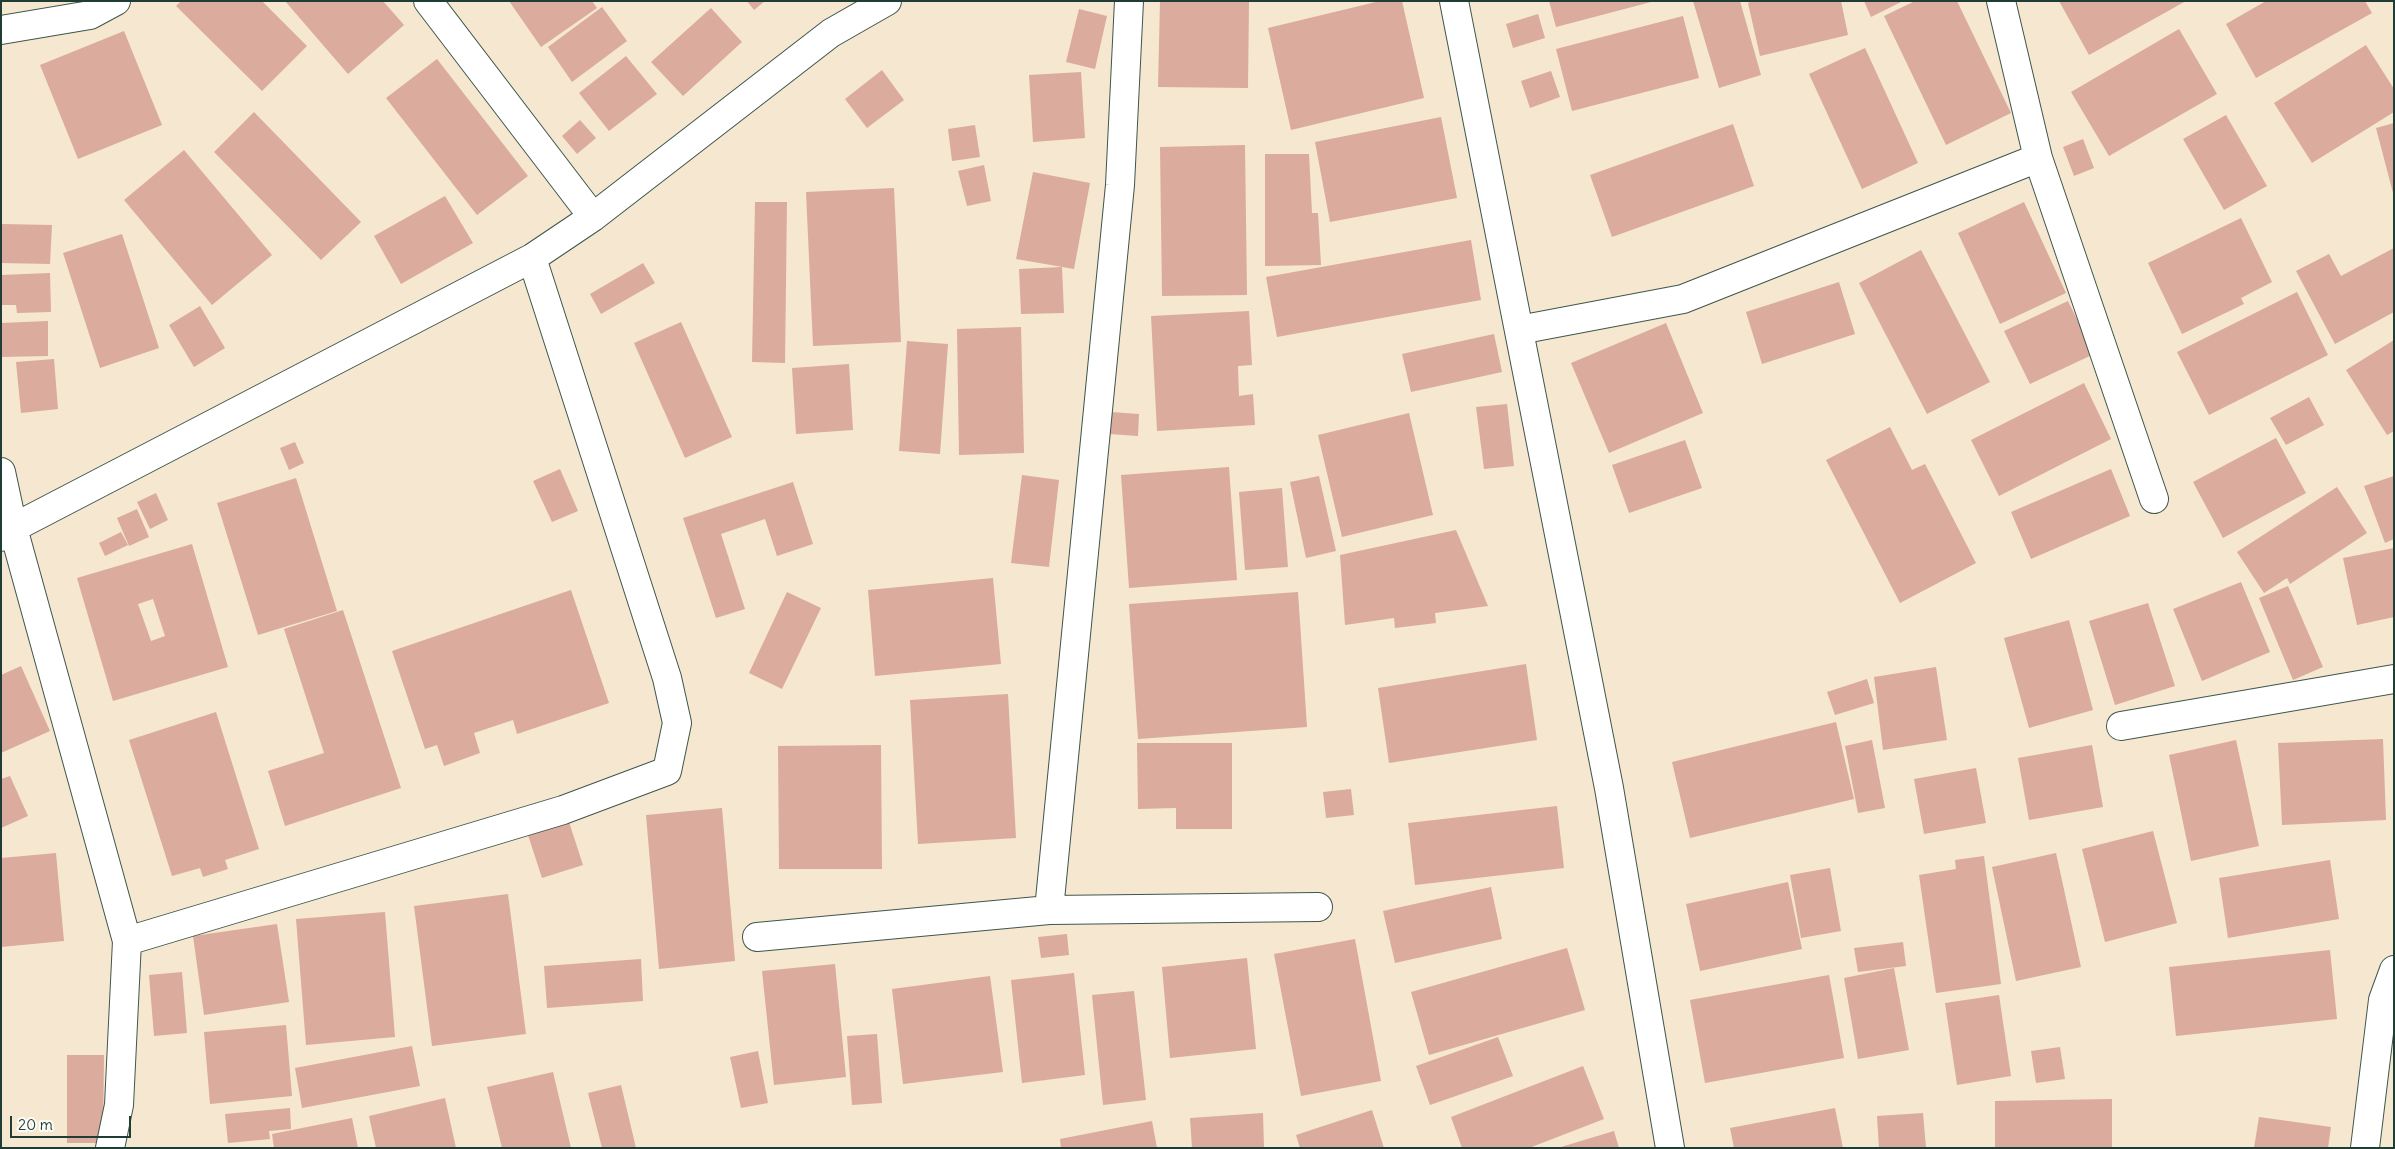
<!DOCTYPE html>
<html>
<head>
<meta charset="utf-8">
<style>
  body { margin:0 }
  #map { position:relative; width:2395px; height:1149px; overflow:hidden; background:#f5e7d0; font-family:Delius,sans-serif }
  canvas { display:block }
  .frame { position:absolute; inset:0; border:2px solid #1f3d34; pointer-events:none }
  .scale { position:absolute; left:10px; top:1116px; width:121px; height:22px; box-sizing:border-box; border:2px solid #1f3d34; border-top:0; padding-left:6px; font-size:15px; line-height:18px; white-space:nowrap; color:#1f3d34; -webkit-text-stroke:4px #fdfcf7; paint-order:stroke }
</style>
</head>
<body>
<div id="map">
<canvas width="2395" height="1149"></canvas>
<div class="frame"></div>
<div class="scale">20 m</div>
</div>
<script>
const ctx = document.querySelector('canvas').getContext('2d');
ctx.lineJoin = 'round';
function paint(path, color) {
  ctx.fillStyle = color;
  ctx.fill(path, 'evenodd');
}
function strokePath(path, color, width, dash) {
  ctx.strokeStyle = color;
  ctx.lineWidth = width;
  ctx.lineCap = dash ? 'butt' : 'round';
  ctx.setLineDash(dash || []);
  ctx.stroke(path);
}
const building = new Path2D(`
  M 181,1 L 262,1 L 307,46 L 262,91 L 176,6 Z
  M 285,1 L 383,1 L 404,25 L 348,74 Z
  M 509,1 L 592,1 L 597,8 L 541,47 Z
  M 747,1 L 765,1 L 754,10 Z
  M 1160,1 L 1249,1 L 1248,88 L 1158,87 Z
  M 1380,1 L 1402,1 L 1424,98 L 1291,130 L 1268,28 Z
  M 1549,1 L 1651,1 L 1651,2 L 1556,27 Z
  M 1693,1 L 1740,1 L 1761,75 L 1719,88 Z
  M 1753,1 L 1841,1 L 1848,35 L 1760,56 L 1748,3 Z
  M 1864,1 L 1903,1 L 1871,17 Z
  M 1915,1 L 1957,1 L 2011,113 L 1946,145 L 1884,16 Z
  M 2059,1 L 2186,1 L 2089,55 Z
  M 2266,1 L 2365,1 L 2372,13 L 2256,78 L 2226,24 Z
  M 602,7 L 627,41 L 572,82 L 548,47 Z
  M 711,8 L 742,42 L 683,96 L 651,62 Z
  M 1079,9 L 1107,16 L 1095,69 L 1066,62 Z
  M 1538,14 L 1545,38 L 1513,48 L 1506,24 Z
  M 1683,16 L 1699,78 L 1572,111 L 1556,49 Z
  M 2179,29 L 2217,94 L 2109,156 L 2071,92 Z
  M 124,31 L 162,125 L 78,159 L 40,65 Z
  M 2366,45 L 2394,89 L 2394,112 L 2312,163 L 2274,103 Z
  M 1865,48 L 1918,163 L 1862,189 L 1809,74 Z
  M 626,56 L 657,94 L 609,131 L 579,93 Z
  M 437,59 L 528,176 L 477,215 L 386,98 Z
  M 882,70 L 904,100 L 867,128 L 845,99 Z
  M 1551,71 L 1560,97 L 1530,108 L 1521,81 Z
  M 1081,72 L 1085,138 L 1033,142 L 1029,75 Z
  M 254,112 L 361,222 L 321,260 L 214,152 Z
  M 2226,115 L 2267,186 L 2224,210 L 2183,139 Z
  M 1441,117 L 1457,198 L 1330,222 L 1315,142 Z
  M 580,120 L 596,138 L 577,154 L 562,136 Z
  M 2394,123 L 2394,193 L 2393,193 L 2376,128 Z
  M 1733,124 L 1754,186 L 1612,237 L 1590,175 Z
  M 975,125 L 980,157 L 952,161 L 948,129 Z
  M 2083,139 L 2094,168 L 2074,176 L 2063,147 Z
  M 1245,145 L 1247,295 L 1162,296 L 1160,147 Z
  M 184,150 L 272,255 L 212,305 L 124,200 Z
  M 1265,154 L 1309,154 L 1312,213 L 1318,213 L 1321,265 L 1265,266 Z
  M 984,165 L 991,201 L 967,206 L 958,171 Z
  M 1033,172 L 1090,183 L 1074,269 L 1016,259 Z
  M 894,188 L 901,342 L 813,346 L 806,192 Z
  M 445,196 L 473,243 L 401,284 L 374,236 Z
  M 755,202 L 787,202 L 785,363 L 752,362 Z
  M 2024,202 L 2066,293 L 2000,324 L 1958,233 Z
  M 2241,218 L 2272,282 L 2241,298 L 2244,304 L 2182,334 L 2148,263 Z
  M 1,224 L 52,225 L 50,264 L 1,263 Z
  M 122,234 L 159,348 L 100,368 L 63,253 Z
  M 1471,240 L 1481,300 L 1277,337 L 1266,277 Z
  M 2394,248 L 2394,312 L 2335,344 L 2296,271 L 2329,254 L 2341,276 Z
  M 1921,250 L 1990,382 L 1927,414 L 1859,283 Z
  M 643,263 L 655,283 L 601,314 L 590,294 Z
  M 1062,267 L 1064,313 L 1021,314 L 1019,269 Z
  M 50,273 L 51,312 L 17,313 L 16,305 L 1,305 L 1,275 Z
  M 1839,282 L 1855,334 L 1762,364 L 1746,312 Z
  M 2297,292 L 2328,355 L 2209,415 L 2177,352 Z
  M 2068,301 L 2094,354 L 2030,384 L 2004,331 Z
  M 200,306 L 225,348 L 194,367 L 169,325 Z
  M 1249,311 L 1252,365 L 1238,366 L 1239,396 L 1253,394 L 1255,425 L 1157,431 L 1151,316 Z
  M 48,321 L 48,356 L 1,357 L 1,323 Z
  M 681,322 L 732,437 L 685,458 L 634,343 Z
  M 1666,323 L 1703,413 L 1609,453 L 1571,363 Z
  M 1021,327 L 1024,453 L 959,455 L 957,329 Z
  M 1494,334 L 1502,372 L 1411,392 L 1402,354 Z
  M 2394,340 L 2394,431 L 2387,435 L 2346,370 Z
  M 907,341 L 948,344 L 940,454 L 899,451 Z
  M 54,359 L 58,409 L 21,413 L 16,362 Z
  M 849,364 L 853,430 L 796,434 L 792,368 Z
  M 2084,383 L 2111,439 L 1999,496 L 1971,440 Z
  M 2309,397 L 2324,425 L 2286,445 L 2270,418 Z
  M 1507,404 L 1514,466 L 1484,469 L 1476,407 Z
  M 1111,412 L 1139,414 L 1138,436 L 1109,434 Z
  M 1409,413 L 1433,515 L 1342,537 L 1318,435 Z
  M 1890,427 L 1912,470 L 1925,464 L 1976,563 L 1900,603 L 1826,460 Z
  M 2276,438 L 2306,493 L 2223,538 L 2193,482 Z
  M 1685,440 L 1702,488 L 1629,513 L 1612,465 Z
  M 295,442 L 304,463 L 289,470 L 280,448 Z
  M 1229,467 L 1237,580 L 1129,588 L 1121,475 Z
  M 560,469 L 578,511 L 552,522 L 533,481 Z
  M 2111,469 L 2130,516 L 2031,559 L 2011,512 Z
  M 1022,475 L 1059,480 L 1049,567 L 1011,563 Z
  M 1319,476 L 1336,551 L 1306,558 L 1290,482 Z
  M 2394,476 L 2394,539 L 2385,543 L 2364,486 Z
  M 296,478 L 337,611 L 258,635 L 217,503 Z
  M 793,482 L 813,544 L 777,556 L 765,519 L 721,534 L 745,609 L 716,618 L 683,518 Z
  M 2337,487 L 2367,533 L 2290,584 L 2287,578 L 2264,593 L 2237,552 Z
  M 1282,488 L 1288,567 L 1245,570 L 1239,492 Z
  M 156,493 L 168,520 L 150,529 L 137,502 Z
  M 137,509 L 149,537 L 129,546 L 117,518 Z
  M 1456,530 L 1488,606 L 1435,613 L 1436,623 L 1395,628 L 1394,618 L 1345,625 L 1340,555 Z
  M 121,532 L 128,545 L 105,556 L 99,543 Z
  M 192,544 L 228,667 L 113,701 L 77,578 ZM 153,599 L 165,636 L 151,641 L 138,604 Z
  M 2394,548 L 2394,617 L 2357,625 L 2343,558 Z
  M 993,578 L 1001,664 L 875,676 L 868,590 Z
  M 2241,582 L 2270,652 L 2202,681 L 2173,609 Z
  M 2288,586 L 2323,667 L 2293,680 L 2259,598 Z
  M 571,590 L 609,703 L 517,734 L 513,720 L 474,733 L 480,753 L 444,766 L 437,745 L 425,749 L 392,651 Z
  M 787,592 L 821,608 L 782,689 L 749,673 Z
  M 1298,592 L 1307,727 L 1138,739 L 1129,604 Z
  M 2148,603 L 2175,686 L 2115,705 L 2089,621 Z
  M 343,610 L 401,788 L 285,826 L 268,771 L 324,753 L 284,629 Z
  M 2069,620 L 2093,710 L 2029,728 L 2004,638 Z
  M 1526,664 L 1537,740 L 1389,763 L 1378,688 Z
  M 21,666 L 50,731 L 1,753 L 1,675 Z
  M 1936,667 L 1947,740 L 1883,750 L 1874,677 Z
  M 1867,679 L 1874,703 L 1835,715 L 1827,692 Z
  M 1008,694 L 1016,838 L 918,844 L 910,700 Z
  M 216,712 L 259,849 L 225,860 L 228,869 L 203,877 L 200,868 L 172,876 L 129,740 Z
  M 1836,722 L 1854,799 L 1690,838 L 1672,762 Z
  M 2383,739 L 2386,820 L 2282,825 L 2278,743 Z
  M 1872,740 L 1885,808 L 1858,813 L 1845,746 Z
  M 2236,740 L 2259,846 L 2191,861 L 2169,755 Z
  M 1137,743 L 1232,743 L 1232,829 L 1176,829 L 1176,808 L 1138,809 Z
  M 881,745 L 882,869 L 779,869 L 778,746 Z
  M 2092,745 L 2103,807 L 2029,820 L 2018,758 Z
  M 1976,768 L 1986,823 L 1924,834 L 1914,779 Z
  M 10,776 L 28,816 L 1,828 L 1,779 Z
  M 1351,789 L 1354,815 L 1326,818 L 1323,792 Z
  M 1557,806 L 1564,868 L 1415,885 L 1408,823 Z
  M 722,808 L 735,961 L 659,969 L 646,815 Z
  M 569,822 L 583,865 L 542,878 L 528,835 Z
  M 2153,831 L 2177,923 L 2105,942 L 2082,849 Z
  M 56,853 L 64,941 L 1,947 L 1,858 Z
  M 2056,853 L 2081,967 L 2016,981 L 1992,867 Z
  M 1984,856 L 2001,984 L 1936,993 L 1919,875 L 1956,869 L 1955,860 Z
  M 2330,860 L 2339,919 L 2228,938 L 2219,878 Z
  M 1830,868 L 1841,931 L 1801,938 L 1790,875 Z
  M 1788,882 L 1802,949 L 1700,971 L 1686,904 Z
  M 1491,887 L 1502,939 L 1395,963 L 1383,911 Z
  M 508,894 L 526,1034 L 432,1046 L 414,906 Z
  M 385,912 L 395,1037 L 306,1045 L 296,919 Z
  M 277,924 L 289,1002 L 204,1015 L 193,936 Z
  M 1067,934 L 1069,955 L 1041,958 L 1038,937 Z
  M 1355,939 L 1381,1081 L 1301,1096 L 1274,954 Z
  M 1903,942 L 1906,966 L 1858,972 L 1854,948 Z
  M 1567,948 L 1585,1010 L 1429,1055 L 1411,992 Z
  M 2330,950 L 2337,1019 L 2176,1036 L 2169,967 Z
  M 1247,958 L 1256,1049 L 1170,1058 L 1162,967 Z
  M 641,959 L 643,1001 L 547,1008 L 544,966 Z
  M 835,964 L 846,1077 L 774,1085 L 762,971 Z
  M 1894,968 L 1909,1050 L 1858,1059 L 1844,978 Z
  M 182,972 L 187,1033 L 154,1036 L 149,975 Z
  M 1074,973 L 1085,1075 L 1022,1083 L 1011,980 Z
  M 1829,975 L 1844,1058 L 1705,1083 L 1690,1000 Z
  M 990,976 L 1003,1072 L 903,1084 L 892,989 Z
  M 1134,991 L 1146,1100 L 1103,1105 L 1092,995 Z
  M 1999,995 L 2011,1076 L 1957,1085 L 1945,1003 Z
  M 286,1025 L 292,1096 L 210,1104 L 204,1032 Z
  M 877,1034 L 882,1103 L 852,1105 L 847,1036 Z
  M 1498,1037 L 1513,1076 L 1430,1105 L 1416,1066 Z
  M 412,1046 L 420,1086 L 302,1108 L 295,1068 Z
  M 2060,1047 L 2065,1079 L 2036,1083 L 2031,1051 Z
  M 758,1051 L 768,1103 L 741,1108 L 730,1057 Z
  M 67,1055 L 104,1055 L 103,1143 L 67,1143 Z
  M 1583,1066 L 1604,1119 L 1529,1148 L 1462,1148 L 1451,1117 Z
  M 553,1072 L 571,1148 L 502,1148 L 487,1087 Z
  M 621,1085 L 636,1148 L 602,1148 L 588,1093 Z
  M 445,1098 L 456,1148 L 376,1148 L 369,1116 Z
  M 2112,1099 L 2112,1148 L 1995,1148 L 1995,1101 Z
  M 290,1108 L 291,1129 L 269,1131 L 270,1139 L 228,1143 L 225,1114 Z
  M 1835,1108 L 1843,1148 L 1734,1148 L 1730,1128 Z
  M 1372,1110 L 1384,1148 L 1300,1148 L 1296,1135 Z
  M 1263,1113 L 1264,1148 L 1192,1148 L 1190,1118 Z
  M 1923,1113 L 1926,1148 L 1879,1148 L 1877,1116 Z
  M 2259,1117 L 2331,1127 L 2328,1148 L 2254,1148 Z
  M 352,1118 L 358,1148 L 274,1148 L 272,1134 Z
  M 1152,1121 L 1157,1148 L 1061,1148 L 1060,1139 Z
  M 1614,1131 L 1619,1148 L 1561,1148 L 1561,1147 Z`);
const minor = new Path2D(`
  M 428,1 L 593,217
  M 1454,1 L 1609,788 L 1670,1148
  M 2001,1 L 2038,158 L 2154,499
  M 1,30 L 90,15 L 116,1
  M 1519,330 L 1683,299 L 2038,158
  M 1,472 L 13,528 L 127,941 L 119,1105 L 110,1148
  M 1,537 L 13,528 L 532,258 L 593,217 L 831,33 L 887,1
  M 2121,726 L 2394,679
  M 1049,910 L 1120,185 L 1129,1
  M 757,937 L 1049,910 L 1318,907
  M 127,941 L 563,810 L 667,771 L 677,723 L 667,678 L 532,258
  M 2365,1148 L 2383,1000 L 2394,970`);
paint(building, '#dbab9d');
strokePath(minor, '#3f564b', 30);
strokePath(minor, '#fff', 28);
</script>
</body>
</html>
